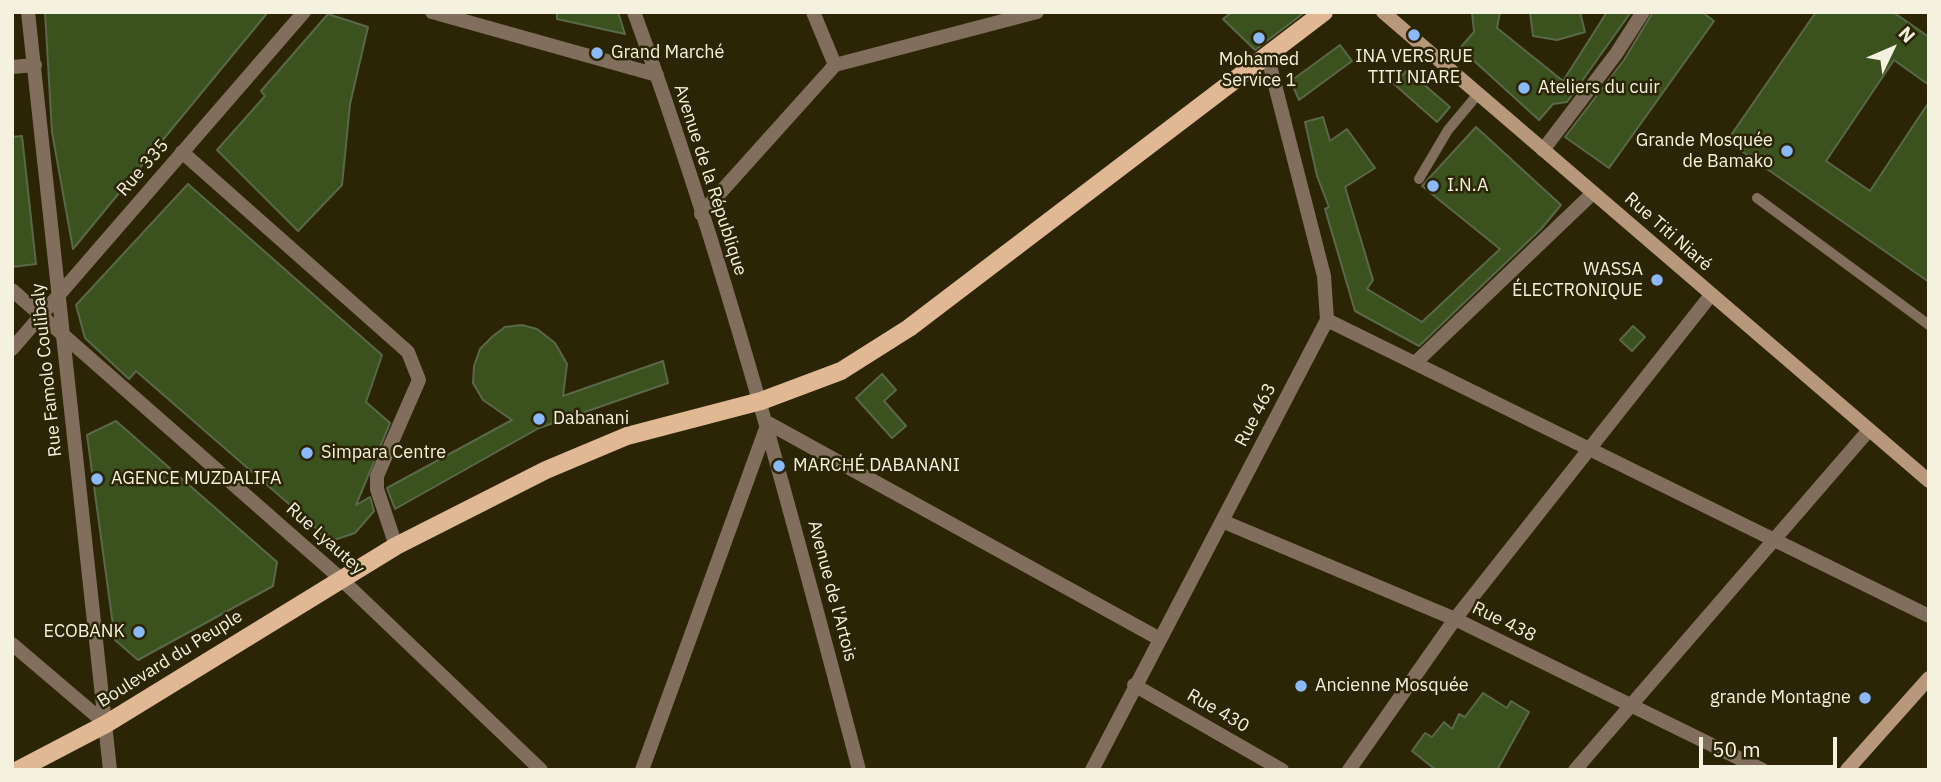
<!DOCTYPE html>
<html>
<head>
<meta charset="utf-8">
<style>
  body { margin:0 }
  #map { position:relative; width:1941px; height:782px; overflow:hidden; background:#2c2505; font-family:"IBM Plex Sans",sans-serif }
  canvas { display:block }
  .frame { position:absolute; inset:0; border:14px solid #f5f1df; pointer-events:none }
  .north { position:absolute; left:1857px; top:14px; width:70px; height:70px; -webkit-text-stroke:5px #2c2505; paint-order:stroke; rotate:46deg; font-size:19px; font-weight:700; line-height:28px; text-align:center; color:#f5f1df }
  .north::after { content:''; display:block; margin:auto; width:24px; height:32px; background:#f5f1df; clip-path:polygon(50% 0,100% 100%,50% 72%,0 100%) }
  .scale { position:absolute; left:1699px; top:737px; width:138px; height:32px; box-sizing:border-box; border:4px solid #f5f1df; border-top:0; padding-left:9px; font-size:21px; line-height:24px; white-space:nowrap; color:#f5f1df; -webkit-text-stroke:5px #2c2505; paint-order:stroke }
</style>
</head>
<body>
<div id="map">
<canvas width="1941" height="782"></canvas>
<div class="frame"></div>
<div class="north">N</div>
<div class="scale">50 m</div>
</div>
<script>
const ctx = document.querySelector('canvas').getContext('2d');
ctx.lineJoin = 'round';
function paint(path, color) {
  ctx.fillStyle = color;
  ctx.fill(path, 'evenodd');
}
function strokePath(path, color, width, dash) {
  ctx.strokeStyle = color;
  ctx.lineWidth = width;
  ctx.lineCap = dash ? 'butt' : 'round';
  ctx.setLineDash(dash || []);
  ctx.stroke(path);
}
function write(font, color, halo, rows, align = 'center') {
  ctx.font = font + ' "IBM Plex Sans",sans-serif';
  ctx.lineWidth = 5;
  ctx.setLineDash([]);
  ctx.textBaseline = 'middle';
  ctx.strokeStyle = halo;
  ctx.fillStyle = color;
  for (const [text, x, y, turn = 0] of rows) {
    ctx.save();
    ctx.translate(x, y);
    ctx.rotate((+turn || 0) * Math.PI / 180);
    ctx.textAlign = isNaN(turn) ? turn : align;
    if (halo) ctx.strokeText(text, 0, 0);
    ctx.fillText(text, 0, 0);
    ctx.restore();
  }
}
const building = new Path2D(`
  M 45,12 L 268,12 L 73,249 L 52,132 Z
  M 557,12 L 618,12 L 625,34 L 557,19 Z
  M 1232,12 L 1305,12 L 1255,50 L 1223,19 Z
  M 1472,12 L 1500,12 L 1497,28 L 1563,81 L 1607,12 L 1631,12 L 1567,102 L 1553,104 L 1539,120 L 1460,48 L 1474,32 Z
  M 1530,12 L 1580,12 L 1585,32 L 1557,40 L 1533,36 Z
  M 1653,12 L 1702,12 L 1714,21 L 1609,168 L 1565,137 L 1624,60 Z
  M 1816,12 L 1893,12 L 1929,37 L 1929,85 L 1894,60 L 1826,161 L 1870,191 L 1929,102 L 1929,282 L 1727,141 Z
  M 328,14 L 368,27 L 350,104 L 342,185 L 298,231 L 217,150 L 265,96 L 261,91 Z
  M 1340,45 L 1352,61 L 1299,100 L 1291,81 Z
  M 1407,70 L 1450,107 L 1437,122 L 1394,84 Z
  M 1323,117 L 1330,141 L 1347,129 L 1375,168 L 1345,187 L 1373,280 L 1367,289 L 1422,322 L 1500,249 L 1422,186 L 1476,127 L 1561,205 L 1541,229 L 1419,346 L 1355,311 L 1325,209 L 1329,207 L 1317,176 L 1305,122 Z
  M 22,136 L 36,264 L 12,267 L 12,137 Z
  M 188,184 L 382,355 L 366,402 L 390,423 L 356,505 L 370,497 L 374,511 L 355,533 L 328,542 L 312,524 L 136,371 L 129,379 L 85,338 L 76,305 Z
  M 522,325 L 537,329 L 555,343 L 567,364 L 563,396 L 663,361 L 668,383 L 539,428 L 395,509 L 387,488 L 512,420 L 483,400 L 473,383 L 474,366 L 480,349 L 493,336 L 505,327 Z
  M 1633,326 L 1645,337 L 1632,351 L 1620,340 Z
  M 882,374 L 896,390 L 884,401 L 906,426 L 892,438 L 856,398 Z
  M 116,421 L 277,562 L 273,586 L 138,660 L 115,640 L 87,435 Z
  M 1483,693 L 1507,708 L 1511,701 L 1529,712 L 1497,770 L 1436,770 L 1412,751 L 1425,733 L 1432,737 L 1444,722 L 1452,729 L 1459,714 L 1465,717 Z`);
const lane = new Path2D(`
  M 1419,179 L 1448,130 L 1478,94
  M 1757,198 L 1929,325`);
const street = new Path2D(`
  M 28,12 L 110,770
  M 432,12 L 657,75
  M 634,12 C 725,260 792,515 859,770
  M 813,12 L 835,65
  M 12,67 L 35,65
  M 1543,150 L 1616,54 L 1643,12
  M 182,152 L 408,352 L 419,380 L 377,476 L 377,489 L 396,546
  M 701,214 L 835,65 L 1037,12
  M 12,290 L 340,578 L 541,770
  M 1327,320 L 1929,616
  M 12,349 L 304,12
  M 1415,363 L 1593,193
  M 768,423 L 1158,638
  M 1222,521 L 1455,619 L 1763,770
  M 12,644 L 106,724
  M 1134,685 L 1282,770
  M 642,770 L 768,423
  M 1092,770 L 1327,320 L 1324,276 L 1267,54
  M 1349,770 L 1455,619 L 1711,295
  M 1575,770 L 1869,430`);
const secondary = new Path2D(`
  M 1383,12 L 1929,481
  M 1847,770 L 1929,678`);
const primary = new Path2D(`
  M 18,770 L 106,724 L 396,546 L 546,470 L 627,436 L 761,401 L 841,371 L 909,328 L 1324,12`);
const markers = [
  [1414,35,7,"#8abafc"],
  [1259,38,7,"#8abafc"],
  [597,53,7,"#8abafc"],
  [1524,88,7,"#8abafc"],
  [1787,151,7,"#8abafc"],
  [1433,186,7,"#8abafc"],
  [1657,280,7,"#8abafc"],
  [539,419,7,"#8abafc"],
  [307,453,7,"#8abafc"],
  [779,466,7,"#8abafc"],
  [97,479,7,"#8abafc"],
  [139,632,7,"#8abafc"],
  [1301,686,7,"#8abafc"],
  [1865,698,7,"#8abafc"]
];
const poiNames = [
  ["Grand Marché",611,53],
  ["INA VERS RUE",1414,57,"center"],
  ["TITI NIARE",1414,78,"center"],
  ["Mohamed",1259,60,"center"],
  ["Service 1",1259,81,"center"],
  ["Ateliers du cuir",1538,88],
  ["Grande Mosquée",1773,141,"right"],
  ["de Bamako",1773,162,"right"],
  ["I.N.A",1447,186],
  ["WASSA",1643,270,"right"],
  ["ÉLECTRONIQUE",1643,291,"right"],
  ["Dabanani",553,419],
  ["Simpara Centre",321,453],
  ["MARCHÉ DABANANI",793,466],
  ["AGENCE MUZDALIFA",111,479],
  ["ECOBANK",125,632,"right"],
  ["Ancienne Mosquée",1315,686],
  ["grande Montagne",1851,698,"right"]
];
const streetNames = [
  ["Rue 335",143,168,-49],
  ["Avenue de la République",710,180,72],
  ["Rue Titi Niaré",1668,232,41],
  ["Rue Famolo Coulibaly",47,370,-96],
  ["Rue 463",1256,415,-63],
  ["Rue Lyautey",325,539,42],
  ["Avenue de l'Artois",832,591,75],
  ["Rue 438",1504,622,26],
  ["Boulevard du Peuple",170,659,-32],
  ["Rue 430",1218,711,30]
];
paint(building, '#3b511e');
strokePath(building, '#5a684a', 2);
strokePath(lane, '#826e5d', 10);
strokePath(street, '#826e5d', 14);
strokePath(secondary, '#b7987b', 14);
strokePath(primary, '#e0b893', 18);
for (const [x, y, r, color] of markers) {
  const dot = new Path2D();
  dot.arc(x, y, r, 0, 2 * Math.PI);
  ctx.fillStyle = color;
  ctx.fill(dot);
  strokePath(dot, '#2c2505', 2.5);
}
write('18px', '#f5f1df', '#2c2505', poiNames, 'left');
write('18px', '#f5f1df', '#2c2505', streetNames);
</script>
</body>
</html>
